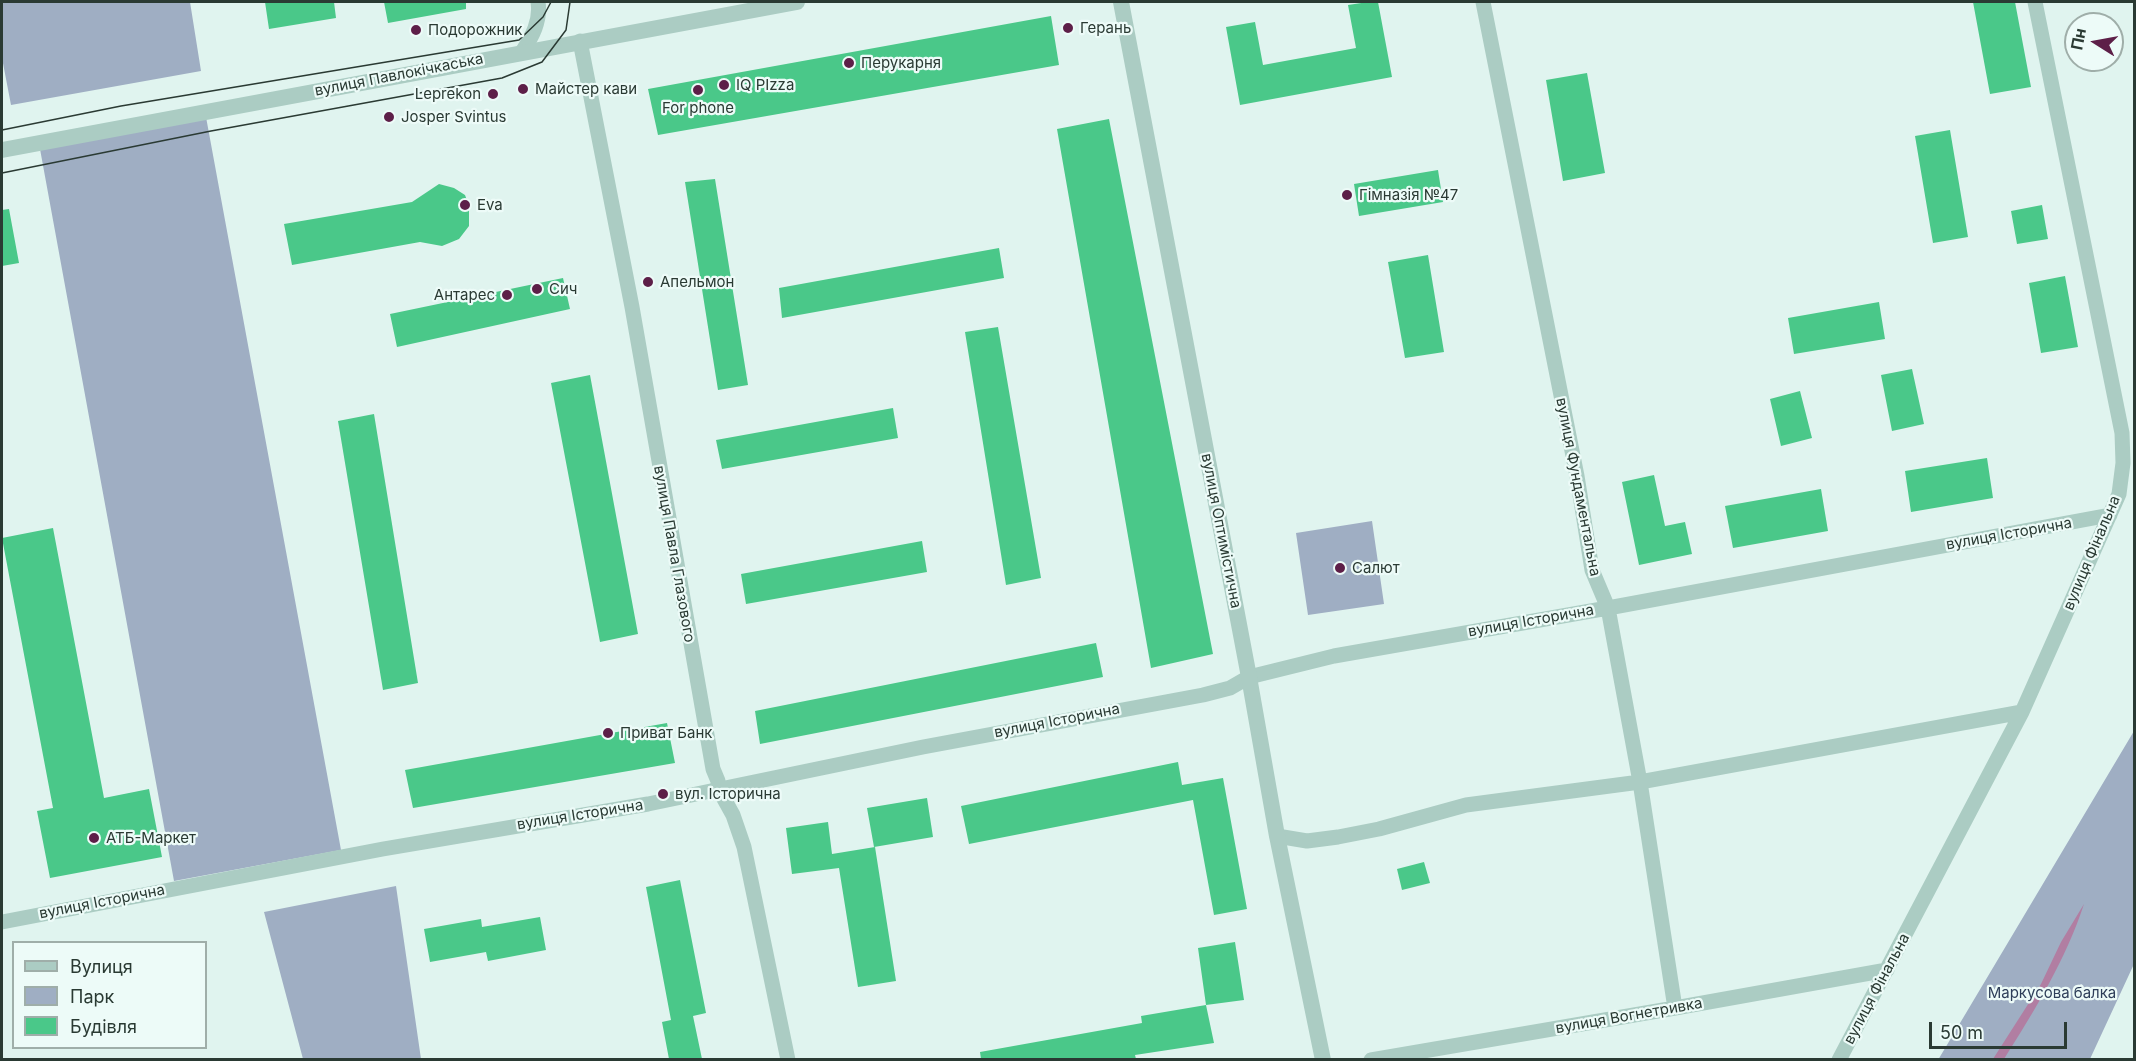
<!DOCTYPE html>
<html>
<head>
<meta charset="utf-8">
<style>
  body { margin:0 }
  #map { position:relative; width:2136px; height:1061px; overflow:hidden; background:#e0f4ef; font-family:Inter,sans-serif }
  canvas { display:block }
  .frame { position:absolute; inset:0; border:3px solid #2a3a33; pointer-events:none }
  .legend { position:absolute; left:12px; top:941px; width:195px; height:108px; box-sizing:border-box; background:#edfbf8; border:2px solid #9faea9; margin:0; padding:8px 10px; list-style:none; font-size:18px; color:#2a3a33 }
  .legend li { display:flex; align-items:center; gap:12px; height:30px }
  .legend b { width:30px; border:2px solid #9faea9 }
  .north { position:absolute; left:2064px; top:12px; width:60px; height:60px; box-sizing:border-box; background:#edfbf8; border:2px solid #9faea9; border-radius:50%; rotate:281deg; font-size:16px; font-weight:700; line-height:24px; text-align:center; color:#2a3a33 }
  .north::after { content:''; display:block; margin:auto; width:21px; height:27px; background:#5d1f48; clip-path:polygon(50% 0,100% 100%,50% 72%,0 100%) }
  .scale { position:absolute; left:1929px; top:1022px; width:138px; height:27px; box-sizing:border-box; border:3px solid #2a3a33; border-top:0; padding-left:8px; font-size:18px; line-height:21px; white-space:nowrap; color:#2a3a33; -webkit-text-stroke:4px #edfbf8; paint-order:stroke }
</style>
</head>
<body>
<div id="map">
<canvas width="2136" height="1061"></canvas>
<div class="frame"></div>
<ul class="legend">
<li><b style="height:8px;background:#abccc3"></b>Вулиця</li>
<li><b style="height:16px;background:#9faec3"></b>Парк</li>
<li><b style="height:16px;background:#4ac889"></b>Будівля</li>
</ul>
<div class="north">Пн</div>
<div class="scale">50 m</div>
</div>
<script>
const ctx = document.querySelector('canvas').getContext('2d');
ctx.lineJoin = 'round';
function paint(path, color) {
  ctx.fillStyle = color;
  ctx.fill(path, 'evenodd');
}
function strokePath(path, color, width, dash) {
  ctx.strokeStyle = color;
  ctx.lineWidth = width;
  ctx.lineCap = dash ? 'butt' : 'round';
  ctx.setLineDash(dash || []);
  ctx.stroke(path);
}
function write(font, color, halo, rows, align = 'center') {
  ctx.font = font + ' Inter,sans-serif';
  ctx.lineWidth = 4.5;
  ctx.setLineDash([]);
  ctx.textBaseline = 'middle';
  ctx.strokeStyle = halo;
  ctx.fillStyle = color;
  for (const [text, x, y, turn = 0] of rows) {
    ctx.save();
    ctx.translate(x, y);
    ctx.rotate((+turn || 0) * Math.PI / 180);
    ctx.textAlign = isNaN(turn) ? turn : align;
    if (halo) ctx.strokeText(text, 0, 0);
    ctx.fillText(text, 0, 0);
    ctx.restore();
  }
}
const green = new Path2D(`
  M 2,2 L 190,2 L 201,71 L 11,105 L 2,58 Z
  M 206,117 L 341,850 L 174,881 L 40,149 Z
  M 1372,521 L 1384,604 L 1308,615 L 1296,533 Z
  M 2134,731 L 2134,964 L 2090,1059 L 1938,1060 Z
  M 396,886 L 421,1059 L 303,1059 L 264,912 Z`);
const water = new Path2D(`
  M 2084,904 C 2066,959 2035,1010 2004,1059 L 1993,1059 L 2041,984 L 2061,942 Z`);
const building = new Path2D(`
  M 265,2 L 334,2 L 336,18 L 269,29 Z
  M 384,2 L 466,2 L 466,9 L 388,23 Z
  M 1368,2 L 1378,2 L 1392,77 L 1240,105 L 1226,27 L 1255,22 L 1263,65 L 1356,48 L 1348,5 Z
  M 1973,2 L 2015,2 L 2031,87 L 1990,94 Z
  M 1051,16 L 1059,65 L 658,135 L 648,89 Z
  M 1587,73 L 1605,173 L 1563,181 L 1546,80 Z
  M 1109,119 L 1213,654 L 1151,668 L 1057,129 Z
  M 1950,130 L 1968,237 L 1933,243 L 1915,136 Z
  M 1438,170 L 1443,202 L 1359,216 L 1354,184 Z
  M 715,179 L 748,385 L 718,390 L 685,182 Z
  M 439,184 L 454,188 L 465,195 L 469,206 L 469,226 L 459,239 L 442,246 L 420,242 L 292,265 L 284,224 L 412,202 Z
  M 2042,205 L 2048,239 L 2017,244 L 2011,211 Z
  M 9,209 L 19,263 L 2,266 L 2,210 Z
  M 999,248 L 1004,278 L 782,318 L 779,288 Z
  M 1428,255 L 1444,352 L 1405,358 L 1388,262 Z
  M 2065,276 L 2078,347 L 2041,353 L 2029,283 Z
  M 563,278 L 570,309 L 397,347 L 390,314 Z
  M 1879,302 L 1885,339 L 1794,354 L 1788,318 Z
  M 998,327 L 1041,578 L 1006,585 L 965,332 Z
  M 1912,369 L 1924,424 L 1892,431 L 1881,375 Z
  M 590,375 L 638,634 L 600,642 L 551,383 Z
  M 1800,391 L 1812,438 L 1781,446 L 1770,399 Z
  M 893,408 L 898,438 L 722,469 L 716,440 Z
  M 374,414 L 418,683 L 383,690 L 338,421 Z
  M 1987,458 L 1993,498 L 1911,512 L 1905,471 Z
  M 1654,475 L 1665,526 L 1685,522 L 1692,554 L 1639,565 L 1622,482 Z
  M 1821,489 L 1828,531 L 1733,548 L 1725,506 Z
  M 53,528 L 104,798 L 149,789 L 162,857 L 50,878 L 37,811 L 53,808 L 2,538 Z
  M 922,541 L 927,572 L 746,604 L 741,574 Z
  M 1096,643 L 1103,677 L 760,744 L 755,711 Z
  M 667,723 L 675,763 L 413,808 L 405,770 Z
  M 1178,762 L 1182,785 L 1223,778 L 1247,909 L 1214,915 L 1193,800 L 969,844 L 961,806 Z
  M 927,798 L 933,837 L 874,847 L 867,808 Z
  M 828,822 L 832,854 L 875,847 L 896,981 L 858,987 L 839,868 L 792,874 L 786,828 Z
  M 1424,862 L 1430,883 L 1402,890 L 1397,869 Z
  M 680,880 L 706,1013 L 693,1016 L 702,1059 L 669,1059 L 662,1022 L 671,1020 L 646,887 Z
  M 540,917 L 546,950 L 488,961 L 486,952 L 430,962 L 424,929 L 481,919 L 482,927 Z
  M 1235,942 L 1244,1000 L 1206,1005 L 1198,948 Z
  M 1206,1005 L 1214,1043 L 1135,1055 L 1136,1059 L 981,1059 L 980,1052 L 1142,1023 L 1141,1016 Z`);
const minor = new Path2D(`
  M 1483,2 L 1577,476 L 1592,570 L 1608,608 L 1640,782 L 1675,1008
  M 580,41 L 632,307 L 713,769 L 718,781 L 718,788 L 733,815 L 744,847 L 788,1060
  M 522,52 C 532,37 541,21 538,2
  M 1277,836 L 1307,841 L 1338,837 L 1379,829 L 1466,805 L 1640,782 L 2022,712
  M 2,922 L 383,849 L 648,804 L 923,747 L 1203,695 L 1230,688 L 1249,677 L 1334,656 L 1608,608 L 2110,515
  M 1371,1060 L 1675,1008 L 1887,970
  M 1839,1060 L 2022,712 L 2119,494 L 2123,463 L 2122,433 L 2035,2`);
const tertiary = new Path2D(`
  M 1121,2 L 1249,677 L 1277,836 L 1323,1060
  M 2,150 L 797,2`);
const tram = new Path2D(`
  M 2,130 L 121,106 L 519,40 L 543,17 L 551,2
  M 2,173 L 211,131 L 502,78 L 542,62 L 566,30 L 570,2`);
const markers = [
  [1068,28,6,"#5d1f48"],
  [416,30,6,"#5d1f48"],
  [849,63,6,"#5d1f48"],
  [724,85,6,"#5d1f48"],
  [523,89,6,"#5d1f48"],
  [698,90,6,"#5d1f48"],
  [493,94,6,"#5d1f48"],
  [389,117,6,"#5d1f48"],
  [1347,195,6,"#5d1f48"],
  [465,205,6,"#5d1f48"],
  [648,282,6,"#5d1f48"],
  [537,289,6,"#5d1f48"],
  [507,295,6,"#5d1f48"],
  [1340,568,6,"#5d1f48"],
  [608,733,6,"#5d1f48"],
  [663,794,6,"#5d1f48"],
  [94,838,6,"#5d1f48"]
];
const poiNames = [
  ["Герань",1080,28],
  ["Подорожник",428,30],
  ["Перукарня",861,63],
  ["IQ PIzza",736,85],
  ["Майстер кави",535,89],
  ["Leprekon",481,94,"right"],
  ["For phone",698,108,"center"],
  ["Josper Svintus",401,117],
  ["Гімназія №47",1359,195],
  ["Eva",477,205],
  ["Апельмон",660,282],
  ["Сич",549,289],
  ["Антарес",495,295,"right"],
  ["Салют",1352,568],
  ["Приват Банк",620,733],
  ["вул. Історична",675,794],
  ["АТБ-Маркет",106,838]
];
const streetNames = [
  ["вулиця Павлокічкаська",399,75,-11],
  ["вулиця Фундаментальна",1578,487,79],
  ["вулиця Оптимістична",1221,531,79],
  ["вулиця Історична",2009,534,-10],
  ["вулиця Фінальна",2092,553,-67],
  ["вулиця Павла Глазового",674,554,80],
  ["вулиця Історична",1531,621,-10],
  ["вулиця Історична",1057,721,-11],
  ["вулиця Історична",580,815,-9],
  ["вулиця Історична",102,902,-11],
  ["вулиця Фінальна",1877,989,-62],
  ["вулиця Вогнетривка",1629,1016,-10]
];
const parkNames = [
  ["Маркусова балка",2052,993]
];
paint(green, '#9faec3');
paint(water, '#b17ea2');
paint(building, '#4ac889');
strokePath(minor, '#abccc3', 15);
strokePath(tertiary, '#abccc3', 16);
strokePath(tram, '#2a3a33', 1.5);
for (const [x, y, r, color] of markers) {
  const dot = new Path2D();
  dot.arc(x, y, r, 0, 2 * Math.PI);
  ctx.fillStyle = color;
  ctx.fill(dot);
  strokePath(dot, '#edfbf8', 2);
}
write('15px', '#2a3a33', '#edfbf8', poiNames, 'left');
write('15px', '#2a3a33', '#edfbf8', streetNames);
write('15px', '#2e3e59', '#edfbf8', parkNames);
</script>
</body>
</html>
